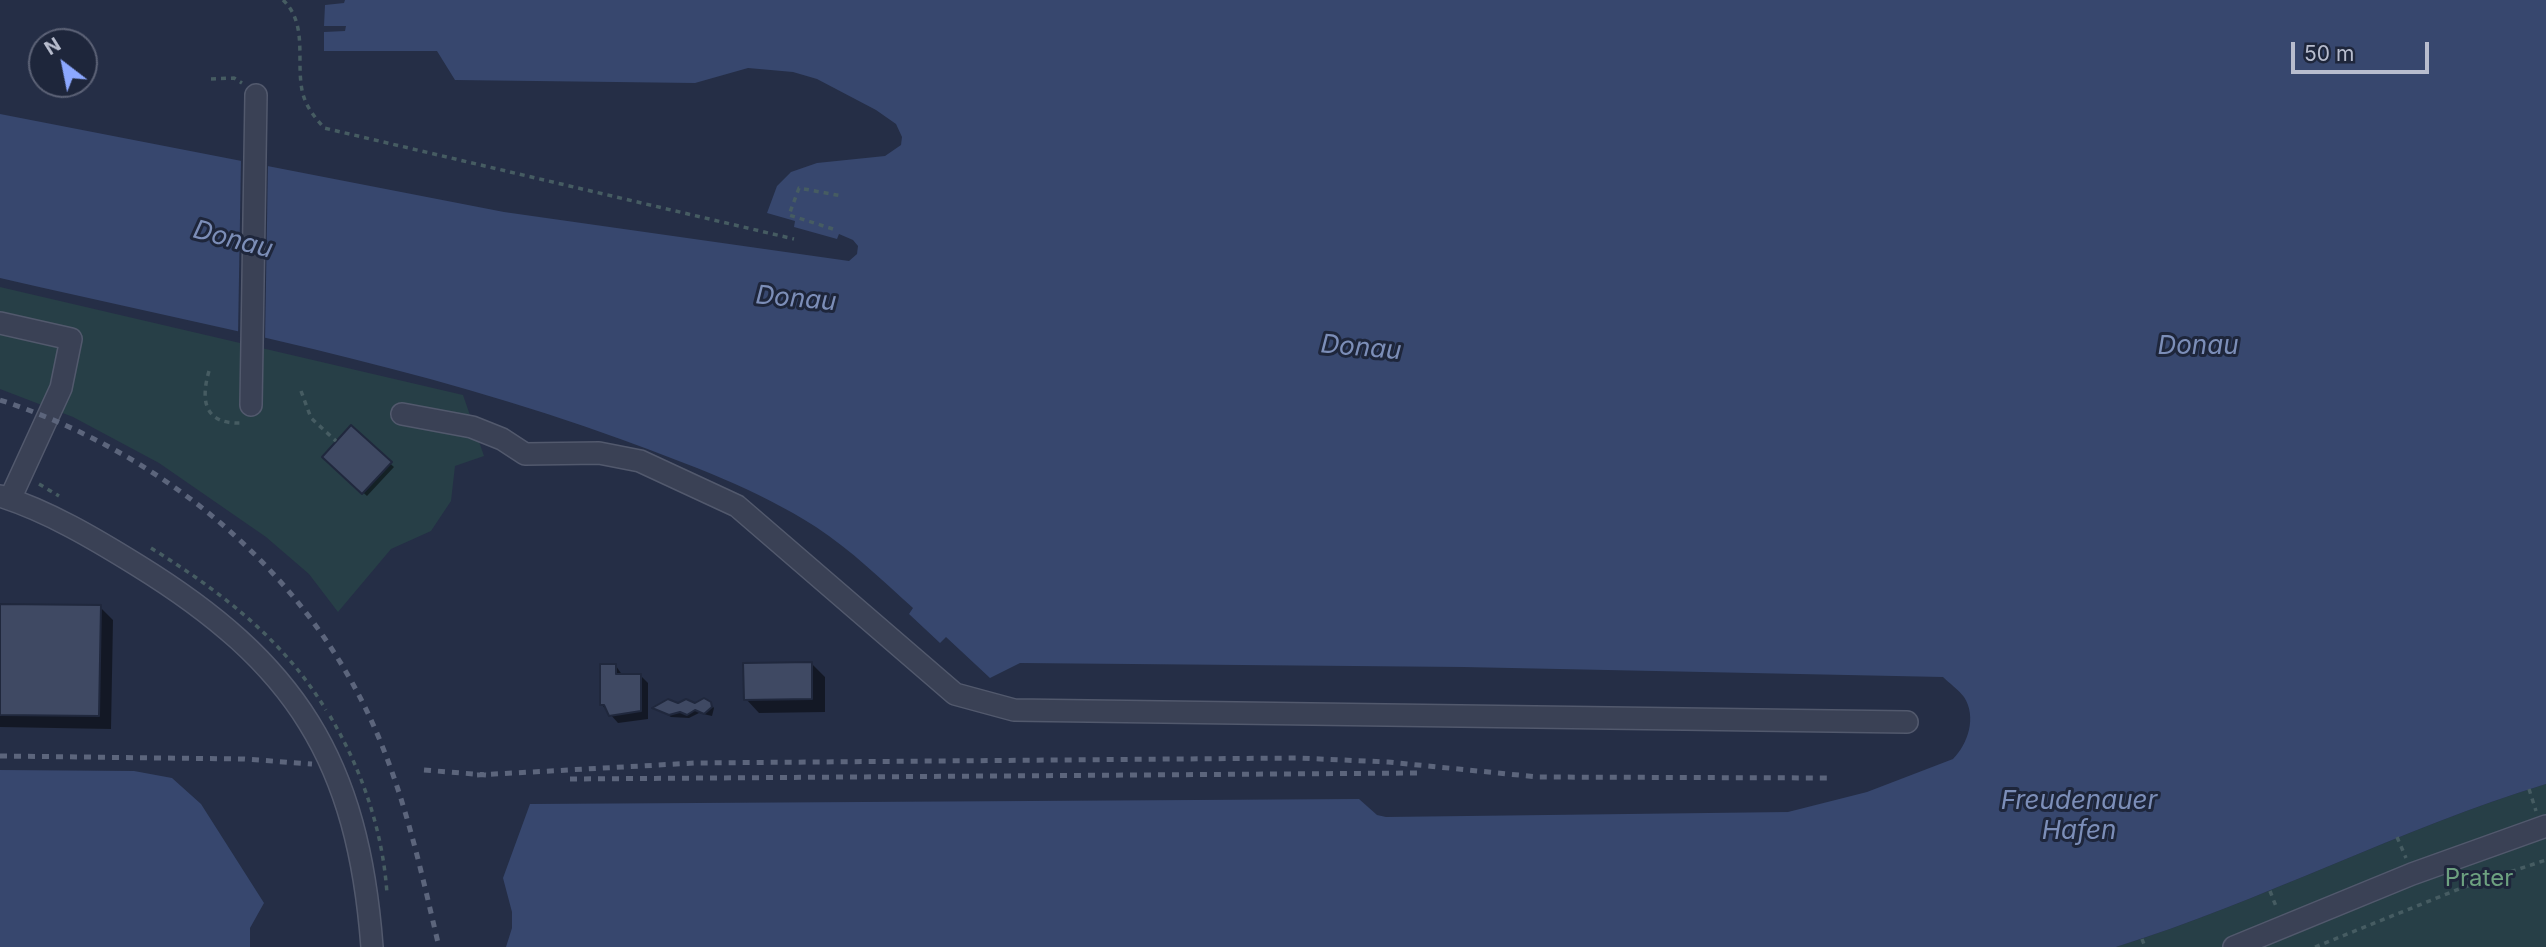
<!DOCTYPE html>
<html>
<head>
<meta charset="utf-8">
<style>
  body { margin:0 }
  #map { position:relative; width:2546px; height:947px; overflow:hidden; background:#252e46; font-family:Inter,sans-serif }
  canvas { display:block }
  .north { position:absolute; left:28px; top:28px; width:70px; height:70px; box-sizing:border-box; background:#1e263b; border:2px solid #5c6276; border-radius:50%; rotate:328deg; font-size:19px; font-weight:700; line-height:28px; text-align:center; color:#b8bdce }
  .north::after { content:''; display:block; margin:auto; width:24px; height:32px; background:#8ca8ff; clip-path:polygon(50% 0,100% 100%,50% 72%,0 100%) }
  .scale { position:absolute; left:2291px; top:42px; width:138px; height:32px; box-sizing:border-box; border:4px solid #b8bdce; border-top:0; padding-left:9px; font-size:21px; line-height:24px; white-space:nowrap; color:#b8bdce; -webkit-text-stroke:5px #1e263b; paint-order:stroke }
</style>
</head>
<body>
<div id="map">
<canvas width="2546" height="947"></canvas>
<div class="north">N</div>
<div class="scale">50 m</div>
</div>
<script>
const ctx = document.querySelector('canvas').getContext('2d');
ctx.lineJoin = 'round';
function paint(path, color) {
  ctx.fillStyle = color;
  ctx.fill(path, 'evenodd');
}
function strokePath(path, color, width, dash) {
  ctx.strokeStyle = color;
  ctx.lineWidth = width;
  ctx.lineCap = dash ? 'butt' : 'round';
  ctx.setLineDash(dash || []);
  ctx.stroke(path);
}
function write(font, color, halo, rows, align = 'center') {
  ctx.font = font + ' Inter,sans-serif';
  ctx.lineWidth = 6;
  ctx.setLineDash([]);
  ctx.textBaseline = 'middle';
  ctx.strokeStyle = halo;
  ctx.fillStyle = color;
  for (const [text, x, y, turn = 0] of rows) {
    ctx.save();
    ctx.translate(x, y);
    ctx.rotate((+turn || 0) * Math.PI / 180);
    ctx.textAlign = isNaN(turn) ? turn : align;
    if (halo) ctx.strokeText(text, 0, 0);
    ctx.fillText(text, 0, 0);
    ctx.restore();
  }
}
const green = new Path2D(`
  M 0,287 L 463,395 L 484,456 L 455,466 L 451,501 L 431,531 L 391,549 L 338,612 L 309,574 L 266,537 L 159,463 L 73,417 L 0,389 Z
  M 2546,784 L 2546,947 L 2116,947 C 2263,901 2399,829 2546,784 Z`);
const water = new Path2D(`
  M 345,0 L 2546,0 L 2546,784 C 2399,829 2263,901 2116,947 L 506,947 L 512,928 L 512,912 L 503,878 L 530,804 L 1359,799 L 1377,815 L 1386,817 L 1788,812 L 1867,792 L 1953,759 C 1968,744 1977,717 1964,697 C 1959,690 1949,683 1943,677 L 1463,667 L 1020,663 L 990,678 L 946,637 L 940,643 L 909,614 L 913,608 C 882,580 851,550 816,527 C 757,489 688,464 623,440 C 421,366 209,326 0,278 L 0,114 L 504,212 L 849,261 L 857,254 L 858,246 L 853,240 L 839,234 L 837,239 L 794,227 L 795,221 L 767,213 L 777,186 L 791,172 L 817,163 L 885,156 L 901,145 L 902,137 L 896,124 L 876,110 L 817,79 L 793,72 L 748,68 L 695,83 L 455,80 L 437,51 L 324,51 L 324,32 L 345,31 L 346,26 L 324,26 L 325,5 L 344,3 Z
  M 0,770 L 134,771 L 172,778 L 201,804 L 264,903 L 250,928 L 250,947 L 0,947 Z`);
const pier = new Path2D(`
  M 241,159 L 268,164 L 265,342 L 238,336 Z`);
const shadow = new Path2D(`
  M 351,428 L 394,467 L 367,496 L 324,457 Z
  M 0,605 L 100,607 L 113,620 L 111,729 L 0,727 Z
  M 812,664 L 825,677 L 825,712 L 759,713 L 746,699 Z
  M 616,666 L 623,676 L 640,675 L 648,683 L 648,719 L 618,723 L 602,705 Z
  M 710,703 L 714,708 L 712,716 L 699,713 L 689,718 L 671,717 L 655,708 Z`);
const building = new Path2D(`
  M 351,425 L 392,462 L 362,494 L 322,457 Z
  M 0,604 L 101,605 L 99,716 L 0,715 Z
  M 812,662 L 812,699 L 744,700 L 743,663 Z
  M 600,664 L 616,664 L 616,674 L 641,674 L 641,711 L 609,716 L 604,705 L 600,705 Z
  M 704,698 L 711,702 L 712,707 L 704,714 L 695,710 L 687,715 L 680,712 L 669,715 L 652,708 L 668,699 L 678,703 L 686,699 L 695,703 Z`);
const path = new Path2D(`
  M 283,0 C 308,24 296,59 302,90 C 305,106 314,116 324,128 L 794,239
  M 211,79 L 234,78 L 242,83
  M 833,229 L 789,215 L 799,188 L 842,196
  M 209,371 C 200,402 205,425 243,423
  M 301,391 L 311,418 L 336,441
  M 39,484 L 59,496
  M 151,548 C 220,591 283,639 326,710
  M 330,716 C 362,770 383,831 387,894
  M 2529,789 L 2536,811
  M 2397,837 L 2406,858
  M 2270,891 L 2277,909
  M 2142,939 L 2145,947
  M 2315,947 L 2459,889 L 2546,860`);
const minor = new Path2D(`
  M 0,323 L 71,339 L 61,388 L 10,499
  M 251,405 L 256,95
  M 402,414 L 472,427 L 502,439 L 525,454 L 599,453 L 640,461 L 737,506 L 955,694 L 1014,710 L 1907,722
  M 0,496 C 48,511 95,539 137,565 C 296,663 358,760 372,947
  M 2234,947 L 2412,874 L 2546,826`);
const rail = new Path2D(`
  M 0,400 C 168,455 314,577 381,743 C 408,809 423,879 439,947
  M 0,756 L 244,759 L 312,764
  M 424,770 L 486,775
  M 477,775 L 695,763 L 1298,758 L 1388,762 L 1538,777 L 1829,778
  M 570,779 L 1417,773`);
const parkNames = [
  ["Prater",2479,879]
];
const waterNames = [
  ["Donau",233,240,15],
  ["Donau",796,299,5],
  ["Donau",2198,346],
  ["Donau",1361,348,5],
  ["Freudenauer",2079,801],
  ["Hafen",2079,831]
];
paint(green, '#273f47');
paint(water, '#37476e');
paint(pier, '#252e46');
paint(shadow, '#0007');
paint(building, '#3f4963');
strokePath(building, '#20283d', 2);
strokePath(minor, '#52596d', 24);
strokePath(path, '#465c62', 3.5, [5, 5]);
strokePath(minor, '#3a4155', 21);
strokePath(rail, '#5c657c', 5, [7, 7]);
write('24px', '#6da180', '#1e263b', parkNames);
write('italic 26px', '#7c8eb8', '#1e263b', waterNames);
</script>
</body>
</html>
